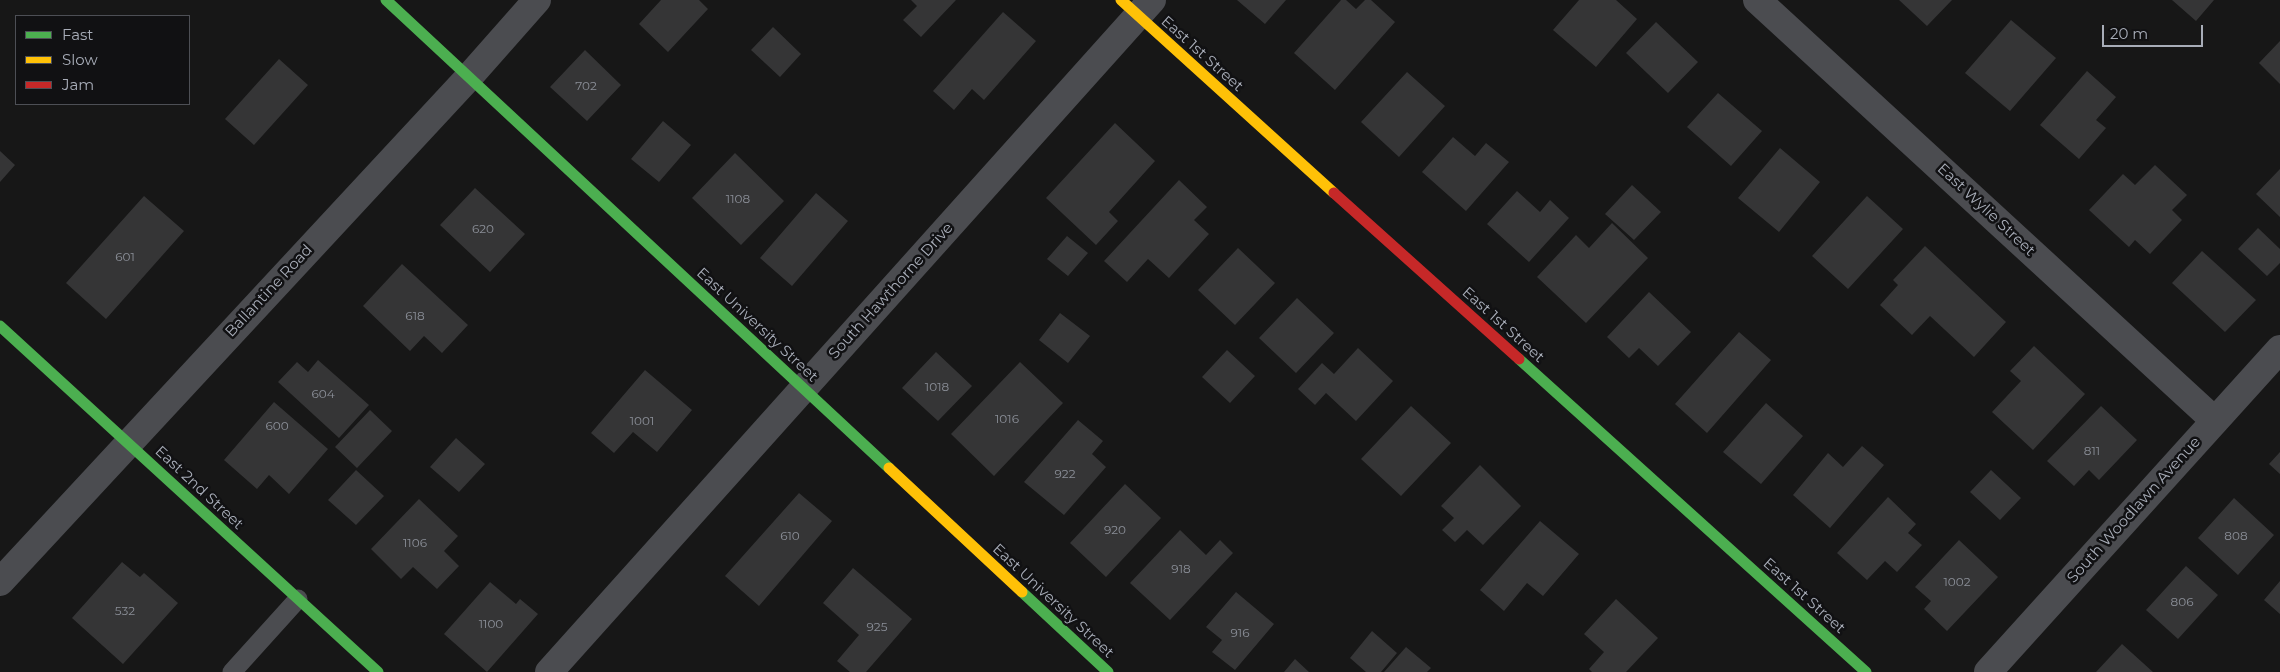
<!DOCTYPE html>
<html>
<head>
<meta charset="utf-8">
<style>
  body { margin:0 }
  #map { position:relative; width:2280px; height:672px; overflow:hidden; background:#171717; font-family:Montserrat,sans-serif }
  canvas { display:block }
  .legend { position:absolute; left:15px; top:15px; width:175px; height:90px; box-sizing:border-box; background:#111113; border:1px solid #4d4f55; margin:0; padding:6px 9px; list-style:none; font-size:15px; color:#a8adb8 }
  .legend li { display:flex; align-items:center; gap:10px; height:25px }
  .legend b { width:25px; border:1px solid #4d4f55 }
  .scale { position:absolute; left:2102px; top:25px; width:101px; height:22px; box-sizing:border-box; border:2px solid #a8adb8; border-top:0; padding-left:6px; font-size:15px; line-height:18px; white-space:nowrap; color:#a8adb8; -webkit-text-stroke:4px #111113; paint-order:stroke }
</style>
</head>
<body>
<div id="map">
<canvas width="2280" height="672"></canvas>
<ul class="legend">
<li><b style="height:6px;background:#4caf50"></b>Fast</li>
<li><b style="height:6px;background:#ffc107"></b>Slow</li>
<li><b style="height:6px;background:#c62828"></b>Jam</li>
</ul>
<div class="scale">20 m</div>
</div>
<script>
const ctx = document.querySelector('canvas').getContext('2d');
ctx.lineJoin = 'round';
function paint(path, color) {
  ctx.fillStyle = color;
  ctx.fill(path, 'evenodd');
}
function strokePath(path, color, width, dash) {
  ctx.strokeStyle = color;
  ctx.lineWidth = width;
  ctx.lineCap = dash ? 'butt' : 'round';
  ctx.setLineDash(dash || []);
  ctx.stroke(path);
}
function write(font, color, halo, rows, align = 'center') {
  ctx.font = font + ' Montserrat,sans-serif';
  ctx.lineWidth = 5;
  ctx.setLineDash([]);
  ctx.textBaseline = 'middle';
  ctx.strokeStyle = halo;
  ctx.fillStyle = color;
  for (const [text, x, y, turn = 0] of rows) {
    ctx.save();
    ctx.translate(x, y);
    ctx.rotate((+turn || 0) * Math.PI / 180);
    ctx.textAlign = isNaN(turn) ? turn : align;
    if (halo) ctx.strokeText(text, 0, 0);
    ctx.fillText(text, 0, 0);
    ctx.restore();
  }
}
const building = new Path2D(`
  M 661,0 L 699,0 L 708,9 L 668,52 L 639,24 Z
  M 911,0 L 956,0 L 921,37 L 903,20 L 917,6 Z
  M 1237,0 L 1286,0 L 1265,24 Z
  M 1341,0 L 1346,0 L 1356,9 L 1365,0 L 1371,0 L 1395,22 L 1335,90 L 1294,53 Z
  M 1579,0 L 1616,0 L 1637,19 L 1596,67 L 1553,30 Z
  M 1899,0 L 1952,0 L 1927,26 Z
  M 2172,0 L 2214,0 L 2196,21 Z
  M 1003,12 L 1036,41 L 984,100 L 972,89 L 954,110 L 933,91 Z
  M 2011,20 L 2056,58 L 2010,111 L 1965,73 Z
  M 1656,22 L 1698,62 L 1668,93 L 1626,53 Z
  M 773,27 L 801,54 L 780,77 L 751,50 Z
  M 2280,41 L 2280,84 L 2259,63 Z
  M 585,50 L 621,85 L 587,121 L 550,87 Z
  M 279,59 L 308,85 L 254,145 L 225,119 Z
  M 2087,71 L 2116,97 L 2096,120 L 2106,128 L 2079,159 L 2040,125 Z
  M 1407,72 L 1445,106 L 1399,157 L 1361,122 Z
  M 1718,93 L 1762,131 L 1731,166 L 1687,127 Z
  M 663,121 L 691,145 L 659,182 L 631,159 Z
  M 1115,123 L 1155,161 L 1109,212 L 1118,221 L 1096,245 L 1046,198 Z
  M 1453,137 L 1475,156 L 1486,143 L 1509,162 L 1466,211 L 1422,172 Z
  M 1780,148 L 1820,182 L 1779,232 L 1738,198 Z
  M 0,151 L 15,165 L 0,182 Z
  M 735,153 L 784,201 L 741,245 L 692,198 Z
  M 2155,165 L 2187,195 L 2172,210 L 2182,220 L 2150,254 L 2135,240 L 2129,247 L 2089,210 L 2123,174 L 2135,185 Z
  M 2280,169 L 2280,217 L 2256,194 Z
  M 1179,180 L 1207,207 L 1194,220 L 1209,234 L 1169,278 L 1148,259 L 1127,282 L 1104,261 Z
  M 1632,185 L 1661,212 L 1634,240 L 1605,214 Z
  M 475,188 L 525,234 L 490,272 L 440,225 Z
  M 1517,191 L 1540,212 L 1550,200 L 1569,218 L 1529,262 L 1487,224 Z
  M 816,193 L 848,221 L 792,286 L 760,258 Z
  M 144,196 L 184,231 L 106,319 L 66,283 Z
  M 1867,196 L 1903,229 L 1848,289 L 1812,256 Z
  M 1612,223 L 1648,258 L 1586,323 L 1537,277 L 1576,235 L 1589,248 Z
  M 2258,228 L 2280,249 L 2280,263 L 2267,276 L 2238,249 Z
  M 1067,236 L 1088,253 L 1068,276 L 1047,259 Z
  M 1925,246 L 2006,322 L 1974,357 L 1930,316 L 1912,335 L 1880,305 L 1898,285 L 1893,280 Z
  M 1238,248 L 1275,283 L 1235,325 L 1198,290 Z
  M 2202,251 L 2256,300 L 2225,332 L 2172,283 Z
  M 402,264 L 468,325 L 442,353 L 424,336 L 410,351 L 363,306 Z
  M 1649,292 L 1691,332 L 1658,366 L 1639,348 L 1629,358 L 1607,337 Z
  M 1297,298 L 1334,333 L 1296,373 L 1259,338 Z
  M 1060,313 L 1090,336 L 1068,363 L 1039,340 Z
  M 1739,332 L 1771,360 L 1707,433 L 1675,404 Z
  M 2034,346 L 2085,394 L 2033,450 L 1992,412 L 2021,381 L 2010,371 Z
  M 1358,348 L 1393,381 L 1356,421 L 1326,393 L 1315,405 L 1298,389 L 1322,363 L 1334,374 Z
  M 1227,350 L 1255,376 L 1230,403 L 1202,377 Z
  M 936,352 L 972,386 L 938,421 L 902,388 Z
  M 318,360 L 369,405 L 339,438 L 278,382 L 297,362 L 308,372 Z
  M 1020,362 L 1063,403 L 994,476 L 951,434 Z
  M 645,370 L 692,410 L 657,452 L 633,432 L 614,453 L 591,433 Z
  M 274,402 L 328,449 L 289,494 L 269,475 L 257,489 L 224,460 Z
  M 1766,403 L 1803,436 L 1761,484 L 1723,452 Z
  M 1411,406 L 1451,443 L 1401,496 L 1361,459 Z
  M 2101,406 L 2137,440 L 2099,480 L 2089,470 L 2074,486 L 2047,461 Z
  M 370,410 L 392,431 L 357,468 L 335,447 Z
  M 1078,420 L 1103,441 L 1092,454 L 1106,467 L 1064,515 L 1024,482 Z
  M 456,438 L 485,464 L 459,492 L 430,467 Z
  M 1862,446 L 1884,465 L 1830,528 L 1793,495 L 1828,453 L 1843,467 Z
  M 2280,452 L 2280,474 L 2269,464 Z
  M 1480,465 L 1521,506 L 1483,545 L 1467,530 L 1455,542 L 1442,530 L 1454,518 L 1441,506 Z
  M 356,470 L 384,496 L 356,525 L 328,500 Z
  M 1991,470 L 2021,498 L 2000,520 L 1970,492 Z
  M 1125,484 L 1161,518 L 1106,577 L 1070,543 Z
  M 799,493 L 832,521 L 759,606 L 725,576 Z
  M 1888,497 L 1916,524 L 1908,533 L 1922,545 L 1897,572 L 1885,561 L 1867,580 L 1837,553 Z
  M 2234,498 L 2274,535 L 2238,575 L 2198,538 Z
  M 419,499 L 458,536 L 444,551 L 459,566 L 437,589 L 413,567 L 401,579 L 371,549 Z
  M 1540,521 L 1579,554 L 1543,596 L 1527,583 L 1504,611 L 1480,590 Z
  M 1180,530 L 1206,555 L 1220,540 L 1233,553 L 1170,620 L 1130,583 Z
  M 1959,540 L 1998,577 L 1947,631 L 1924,609 L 1931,601 L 1915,587 Z
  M 122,562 L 140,577 L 144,573 L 178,603 L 123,664 L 72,618 Z
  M 2186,566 L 2218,595 L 2178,639 L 2146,610 Z
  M 853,568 L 912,619 L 866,672 L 850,672 L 837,661 L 859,635 L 823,603 Z
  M 2280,581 L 2280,614 L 2264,600 Z
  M 490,582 L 516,604 L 520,599 L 538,614 L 487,672 L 444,634 Z
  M 1236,592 L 1274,624 L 1235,670 L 1212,652 L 1222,640 L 1206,627 Z
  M 1616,599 L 1658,638 L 1626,672 L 1592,672 L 1589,669 L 1604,652 L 1584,634 Z
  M 1372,631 L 1397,653 L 1381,672 L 1366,672 L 1350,658 Z
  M 2122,644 L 2153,672 L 2096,672 Z
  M 1406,647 L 1431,668 L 1427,672 L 1384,672 Z
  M 1295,659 L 1309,672 L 1284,672 Z`);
const lane = new Path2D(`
  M 232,672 L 298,599`);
const street = new Path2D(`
  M 1757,0 L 2214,420
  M 0,582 L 469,77 L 537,0
  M 549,672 L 1152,0
  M 1988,672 L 2280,349`);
const fast = new Path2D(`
  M 386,0 L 889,468
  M 0,326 L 378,672
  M 1519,359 L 1866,672
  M 1022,592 L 1108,672`);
const slow = new Path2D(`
  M 1121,0 L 1334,193
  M 889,468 L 1022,592`);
const jam = new Path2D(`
  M 1334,193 L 1519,359`);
const numberNames = [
  ["702",586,86],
  ["1108",738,199],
  ["620",483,229],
  ["601",125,257],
  ["618",415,316],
  ["1018",937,387],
  ["604",323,394],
  ["1016",1007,419],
  ["1001",642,421],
  ["600",277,426],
  ["811",2092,451],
  ["922",1065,474],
  ["920",1115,530],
  ["610",790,536],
  ["808",2236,536],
  ["1106",415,543],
  ["918",1181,569],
  ["1002",1957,582],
  ["806",2182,602],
  ["532",125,611],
  ["1100",491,624],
  ["925",877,627],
  ["916",1240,633]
];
const streetNames = [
  ["East 1st Street",1202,54,42],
  ["East Wylie Street",1986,210,43],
  ["Ballantine Road",269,291,-47],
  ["South Hawthorne Drive",891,291,-48],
  ["East University Street",757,325,43],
  ["East 1st Street",1503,325,42],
  ["East 2nd Street",199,488,43],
  ["South Woodlawn Avenue",2134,510,-48],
  ["East 1st Street",1804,596,42],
  ["East University Street",1053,601,43]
];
paint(building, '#353536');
strokePath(lane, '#4b4c50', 19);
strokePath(street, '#4b4c50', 28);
strokePath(fast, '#4caf50', 11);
strokePath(slow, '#ffc107', 11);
strokePath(jam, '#c62828', 11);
write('12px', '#8b8f98', null, numberNames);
write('15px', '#a8adb8', '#111113', streetNames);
</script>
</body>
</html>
